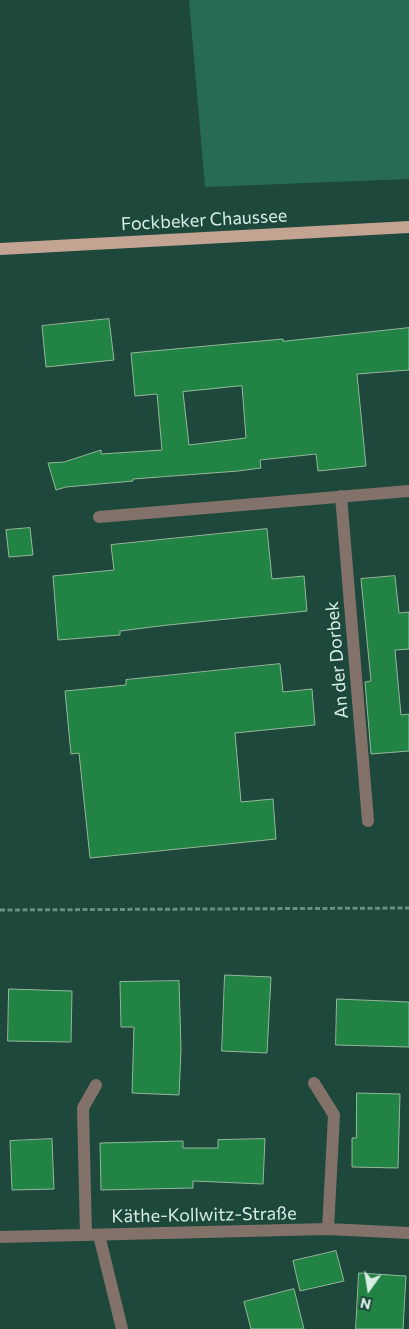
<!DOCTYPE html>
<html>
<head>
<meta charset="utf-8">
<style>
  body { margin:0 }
  #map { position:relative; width:409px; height:1329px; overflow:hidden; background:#1d483b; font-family:Commissioner,sans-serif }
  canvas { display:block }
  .north { position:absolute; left:344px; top:1264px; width:50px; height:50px; -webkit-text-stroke:4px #1d483b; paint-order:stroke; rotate:193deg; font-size:14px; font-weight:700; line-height:20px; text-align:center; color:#d7eee5 }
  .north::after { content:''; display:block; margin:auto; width:18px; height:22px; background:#d7eee5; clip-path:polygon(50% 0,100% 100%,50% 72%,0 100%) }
</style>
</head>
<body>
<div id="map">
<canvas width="409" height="1329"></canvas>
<div class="north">N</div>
</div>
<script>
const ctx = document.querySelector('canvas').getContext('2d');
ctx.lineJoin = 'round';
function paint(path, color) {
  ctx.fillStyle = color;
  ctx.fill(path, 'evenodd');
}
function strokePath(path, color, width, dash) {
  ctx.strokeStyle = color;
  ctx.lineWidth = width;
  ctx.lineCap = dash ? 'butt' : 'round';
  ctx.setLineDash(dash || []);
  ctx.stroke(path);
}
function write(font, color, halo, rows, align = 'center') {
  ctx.font = font + ' Commissioner,sans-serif';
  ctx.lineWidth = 5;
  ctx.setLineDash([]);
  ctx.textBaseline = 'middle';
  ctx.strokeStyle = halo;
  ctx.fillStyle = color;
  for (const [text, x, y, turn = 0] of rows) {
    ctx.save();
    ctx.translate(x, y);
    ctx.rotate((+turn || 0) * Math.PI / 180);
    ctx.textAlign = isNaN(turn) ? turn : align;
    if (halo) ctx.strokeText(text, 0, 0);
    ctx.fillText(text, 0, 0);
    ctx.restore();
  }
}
const green = new Path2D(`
  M 189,0 L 409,0 L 409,179 L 205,187 Z`);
const building = new Path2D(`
  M 109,319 L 114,360 L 46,367 L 42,326 Z
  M 409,328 L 409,370 L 357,374 L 366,466 L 318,471 L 316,454 L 260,460 L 261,468 L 238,471 L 133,479 L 133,481 L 66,487 L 56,490 L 48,463 L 64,462 L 101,450 L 101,454 L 162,450 L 157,394 L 135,396 L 131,353 L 283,339 L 283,341 ZM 242,386 L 246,438 L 189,445 L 183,392 Z
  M 30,528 L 33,555 L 9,557 L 6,530 Z
  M 267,529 L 272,579 L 304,576 L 307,611 L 168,625 L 120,631 L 120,635 L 58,640 L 53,576 L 114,570 L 111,545 Z
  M 395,576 L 399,613 L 409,612 L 409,649 L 395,650 L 401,715 L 409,714 L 409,751 L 371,754 L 365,682 L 371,681 L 361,579 Z
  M 280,664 L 283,692 L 312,689 L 315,725 L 235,733 L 241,802 L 273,799 L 276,839 L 90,858 L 79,753 L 71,754 L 65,691 L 126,685 L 126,680 Z
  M 225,975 L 271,977 L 267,1053 L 222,1051 Z
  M 179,981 L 181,1049 L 179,1095 L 132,1093 L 134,1027 L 121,1027 L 120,982 Z
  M 9,989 L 72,991 L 71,1042 L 8,1041 Z
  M 337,999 L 409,1002 L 409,1047 L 336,1045 Z
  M 357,1093 L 400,1094 L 398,1168 L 352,1167 L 352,1138 L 356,1138 Z
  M 52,1139 L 54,1189 L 12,1190 L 10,1141 Z
  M 265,1139 L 263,1184 L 193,1181 L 193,1188 L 101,1190 L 100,1143 L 183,1141 L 183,1148 L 218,1148 L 218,1140 Z
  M 336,1251 L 344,1281 L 300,1291 L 293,1261 Z
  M 359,1273 L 406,1276 L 403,1329 L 356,1329 Z
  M 294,1289 L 304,1329 L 251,1329 L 244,1302 Z`);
const path = new Path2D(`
  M 0,910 L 409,908`);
const minor = new Path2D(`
  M 341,496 L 368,821
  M 99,517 L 409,491
  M 314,1083 L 334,1115 L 328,1229
  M 86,1235 L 83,1108 L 96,1085
  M 99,1235 L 122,1329
  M 0,1237 L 328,1229 L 409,1233`);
const major = new Path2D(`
  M 0,249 L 409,227`);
const streetNames = [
  ["Fockbeker Chaussee",204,220,-3],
  ["An der Dorbek",337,660,-95],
  ["Käthe-Kollwitz-Straße",204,1215,-1]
];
paint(green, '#276b57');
paint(building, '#218444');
strokePath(building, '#95b79b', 1);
strokePath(path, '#6b8e83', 3, [5, 2.5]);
strokePath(minor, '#827269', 12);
strokePath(major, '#c3a391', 12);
write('18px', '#d7eee5', '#1d483b', streetNames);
</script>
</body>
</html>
